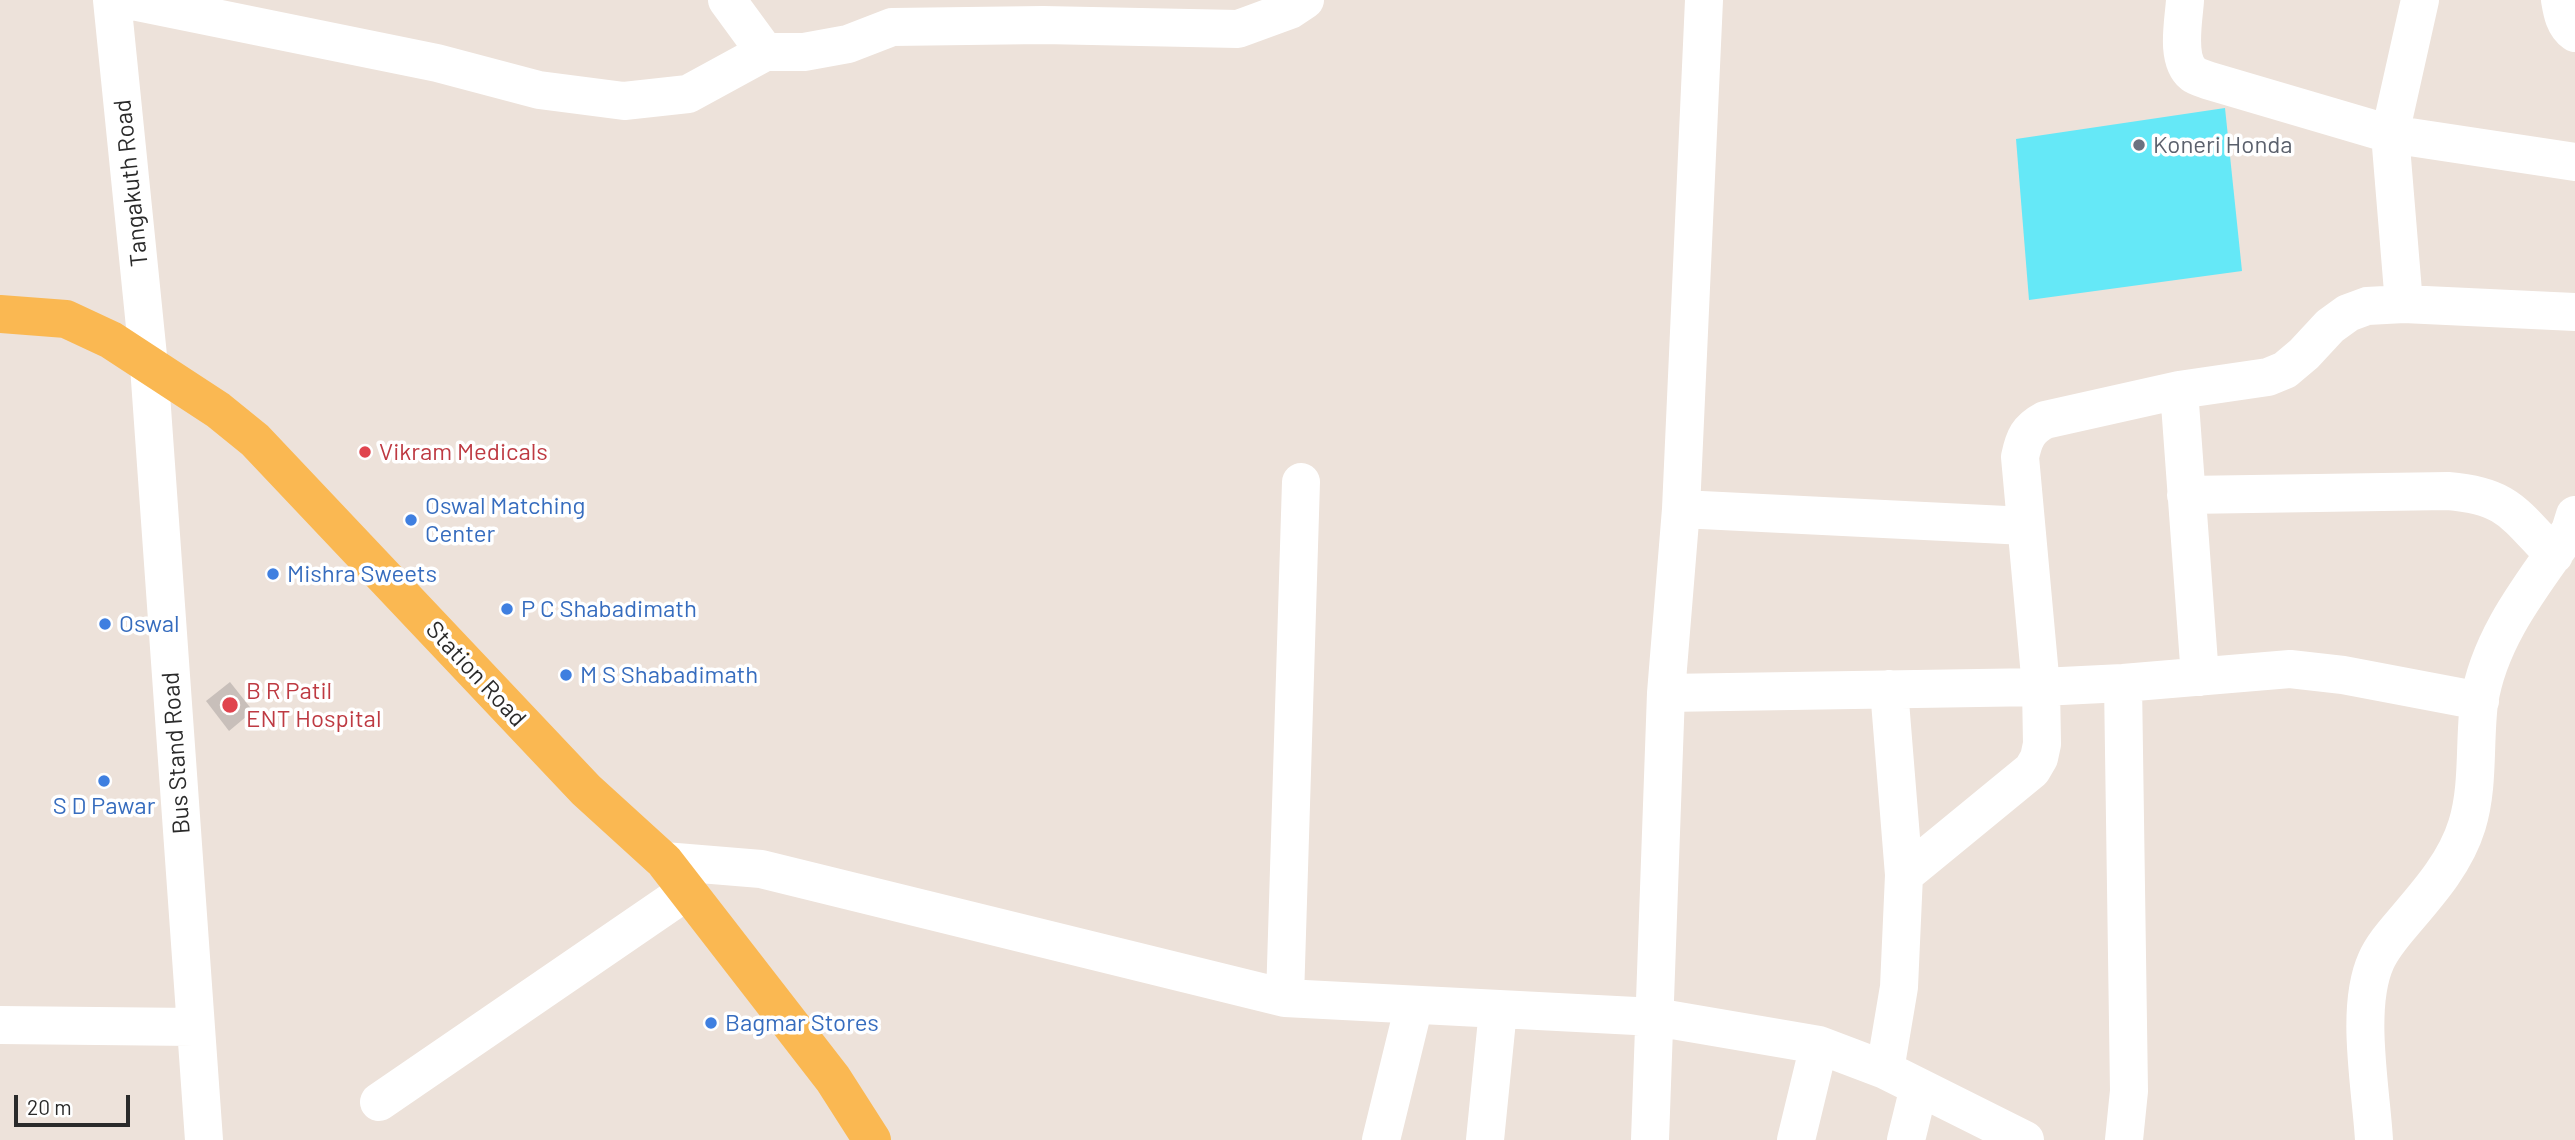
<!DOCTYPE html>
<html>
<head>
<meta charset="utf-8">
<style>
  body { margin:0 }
  #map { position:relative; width:2575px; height:1140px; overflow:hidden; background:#ede2da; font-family:Barlow,sans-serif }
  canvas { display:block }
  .scale { position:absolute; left:14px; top:1095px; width:116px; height:32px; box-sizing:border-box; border:4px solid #2a2a2a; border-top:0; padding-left:9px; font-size:21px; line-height:24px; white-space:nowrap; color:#2a2a2a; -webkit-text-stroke:5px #fff; paint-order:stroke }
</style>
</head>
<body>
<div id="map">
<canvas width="2575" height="1140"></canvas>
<div class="scale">20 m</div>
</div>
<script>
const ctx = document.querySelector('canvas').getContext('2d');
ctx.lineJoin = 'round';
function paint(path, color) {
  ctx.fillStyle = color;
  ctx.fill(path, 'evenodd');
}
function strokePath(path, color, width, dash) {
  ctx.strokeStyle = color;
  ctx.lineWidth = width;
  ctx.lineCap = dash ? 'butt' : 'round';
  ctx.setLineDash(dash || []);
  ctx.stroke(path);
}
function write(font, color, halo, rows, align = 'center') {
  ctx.font = font + ' Barlow,sans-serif';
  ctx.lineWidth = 7;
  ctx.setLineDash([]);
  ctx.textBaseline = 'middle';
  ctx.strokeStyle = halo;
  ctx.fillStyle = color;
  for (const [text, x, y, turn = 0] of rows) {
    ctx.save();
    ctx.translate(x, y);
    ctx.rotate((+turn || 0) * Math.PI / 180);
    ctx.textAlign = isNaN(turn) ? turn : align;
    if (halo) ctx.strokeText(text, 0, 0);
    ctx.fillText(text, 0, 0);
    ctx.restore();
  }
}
const water = new Path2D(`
  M 2225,108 L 2242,271 L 2029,300 L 2016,139 Z`);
const building = new Path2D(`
  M 230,682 L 253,711 L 229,731 L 206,701 Z`);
const minor = new Path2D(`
  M 112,0 L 149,366 L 204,1140
  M 127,0 L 437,63 L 539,90 L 624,101 L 688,94 L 765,52 L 804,52 L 848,44 L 892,27 L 1043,25 L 1238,29 L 1290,10 L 1305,0
  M 727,0 L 765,52
  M 2185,0 C 2184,20 2175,59 2193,74 C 2197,77 2205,79 2210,81 L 2390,134 L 2575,162
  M 2560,0 C 2562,12 2564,25 2575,33
  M 2404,304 L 2390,134 L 2420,0
  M 2179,390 L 2200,677
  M 2186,495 L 2448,491 C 2508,496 2514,514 2554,555
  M 1681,509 L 2026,526
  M 2123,683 L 2129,1091 L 2124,1140
  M 1666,693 L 2041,687 L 2123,683 L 2290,669 L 2343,675 L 2480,701
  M 664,861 L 761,869 L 1285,998 L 1655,1017 L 1819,1045 L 1885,1070 L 2025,1140
  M 1904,875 L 2032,770 L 2039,758 L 2042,744 L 2041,687 L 2020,457 C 2024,438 2028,429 2045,420 L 2179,390 L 2268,377 L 2285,370 L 2304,354 L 2330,326 L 2348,313 L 2367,306 L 2404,304 L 2575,312
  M 1285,998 L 1301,482
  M 0,1025 L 195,1027
  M 1885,1070 L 1899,987 L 1904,875 L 1889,689
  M 379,1102 L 687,891
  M 1381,1140 L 1414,1005
  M 1485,1140 L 1498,1010
  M 1650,1140 L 1666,693 L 1681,509 L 1704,0
  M 1796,1140 L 1819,1045
  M 1906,1140 L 1919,1087
  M 2374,1140 C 2371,1088 2355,1008 2376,961 C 2383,945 2396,931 2407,918 C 2431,890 2456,861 2467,825 C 2479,786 2474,743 2479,703 C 2489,637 2533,584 2570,531 L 2575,515`);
const major = new Path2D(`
  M 0,314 L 66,319 L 111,340 L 218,410 L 255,440 L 586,790 L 664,861 L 833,1079 L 872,1140`);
const markers = [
  [2139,145,7,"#6b7280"],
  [365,452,7,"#e0444e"],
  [411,520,7,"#3f7fe0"],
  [273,574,7,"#3f7fe0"],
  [507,609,7,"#3f7fe0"],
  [105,624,7,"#3f7fe0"],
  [566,675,7,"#3f7fe0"],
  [230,705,9,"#e0444e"],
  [104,781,7,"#3f7fe0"],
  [711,1023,7,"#3f7fe0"]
];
const worshipNames = [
  ["Koneri Honda",2153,145]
];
const streetNames = [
  ["Tangakuth Road",131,183,-96],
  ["Station Road",476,674,47],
  ["Bus Stand Road",176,753,-94]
];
const healthNames = [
  ["Vikram Medicals",379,452],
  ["B R Patil",246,691],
  ["ENT Hospital",246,719]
];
const shopNames = [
  ["Oswal Matching",425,506],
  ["Center",425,534],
  ["Mishra Sweets",287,574],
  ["P C Shabadimath",521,609],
  ["Oswal",119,624],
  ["M S Shabadimath",580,675],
  ["S D Pawar",104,806,"center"],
  ["Bagmar Stores",725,1023]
];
paint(water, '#65e8f7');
paint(building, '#c8bfba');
strokePath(minor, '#fff', 38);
strokePath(major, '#fab852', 38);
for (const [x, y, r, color] of markers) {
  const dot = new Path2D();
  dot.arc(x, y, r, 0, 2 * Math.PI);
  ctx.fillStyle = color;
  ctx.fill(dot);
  strokePath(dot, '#fff', 2.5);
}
write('24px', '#5b616d', '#fff', worshipNames, 'left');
write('24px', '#2a2a2a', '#fff', streetNames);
write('24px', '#be3a42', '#fff', healthNames, 'left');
write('24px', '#366cbe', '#fff', shopNames, 'left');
</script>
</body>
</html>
